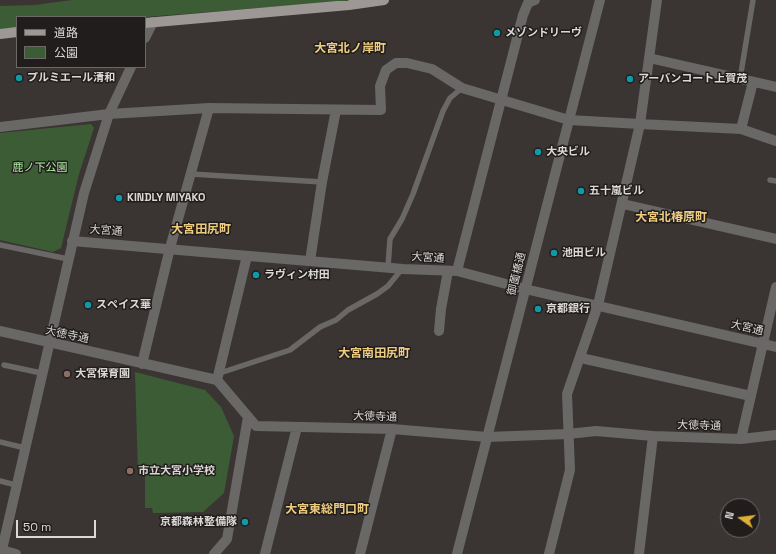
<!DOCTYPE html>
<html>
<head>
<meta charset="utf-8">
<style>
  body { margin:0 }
  #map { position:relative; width:776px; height:554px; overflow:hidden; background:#3a3533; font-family:"Space Grotesk","Noto Sans JP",sans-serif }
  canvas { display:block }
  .legend { position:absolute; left:16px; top:16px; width:130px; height:52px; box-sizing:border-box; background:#201d1c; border:1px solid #6b6866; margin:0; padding:5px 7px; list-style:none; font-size:12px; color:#dbd8d6 }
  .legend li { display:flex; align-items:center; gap:8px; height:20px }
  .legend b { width:20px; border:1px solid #6b6866 }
  .north { position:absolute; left:720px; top:498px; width:40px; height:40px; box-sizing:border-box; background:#201d1c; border:1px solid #6b6866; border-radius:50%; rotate:284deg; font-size:11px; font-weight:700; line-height:16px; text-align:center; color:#dbd8d6 }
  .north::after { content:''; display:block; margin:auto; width:14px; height:18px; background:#e0b034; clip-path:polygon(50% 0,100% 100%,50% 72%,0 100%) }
  .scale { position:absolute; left:16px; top:520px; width:80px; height:18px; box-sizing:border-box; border:2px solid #dbd8d6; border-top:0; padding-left:5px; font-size:12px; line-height:14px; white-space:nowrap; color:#dbd8d6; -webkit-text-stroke:3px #201d1c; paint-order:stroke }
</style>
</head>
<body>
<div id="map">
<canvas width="776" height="554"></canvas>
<ul class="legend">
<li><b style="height:5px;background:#9d9795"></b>道路</li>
<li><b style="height:11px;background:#3c5c36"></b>公園</li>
</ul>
<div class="north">N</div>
<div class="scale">50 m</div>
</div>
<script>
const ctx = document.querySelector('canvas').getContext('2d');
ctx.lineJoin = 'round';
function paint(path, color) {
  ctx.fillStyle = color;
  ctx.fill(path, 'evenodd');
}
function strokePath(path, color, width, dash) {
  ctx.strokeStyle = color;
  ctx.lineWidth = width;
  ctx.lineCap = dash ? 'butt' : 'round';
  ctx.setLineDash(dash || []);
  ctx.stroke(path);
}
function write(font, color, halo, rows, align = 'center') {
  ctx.font = font + ' "Space Grotesk","Noto Sans JP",sans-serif';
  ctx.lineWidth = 3;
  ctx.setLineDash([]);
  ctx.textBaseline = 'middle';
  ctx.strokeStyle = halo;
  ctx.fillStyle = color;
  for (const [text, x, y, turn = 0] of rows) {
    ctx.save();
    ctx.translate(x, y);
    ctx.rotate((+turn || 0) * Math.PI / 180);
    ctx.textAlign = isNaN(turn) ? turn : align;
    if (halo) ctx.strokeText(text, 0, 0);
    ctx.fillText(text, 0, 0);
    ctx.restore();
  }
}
const green = new Path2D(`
  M 72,0 L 359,0 L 145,17 L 17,17 L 17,28 L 0,30 L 0,6 L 35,5 Z
  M 91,124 L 94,128 L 79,174 L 61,248 L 53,252 L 0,240 L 0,133 Z
  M 135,372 L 205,390 L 221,407 L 234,436 L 224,493 L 203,512 L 153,513 L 152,508 L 145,508 L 145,474 L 138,473 Z`);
const service = new Path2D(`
  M 740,79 L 753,0
  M 191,174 L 322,182
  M 770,180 L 776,181
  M 0,245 L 68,259
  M 388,267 L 390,239 L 402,219 L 413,194 L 443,111 L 450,98 L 462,88
  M 4,365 L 41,373
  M 220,373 L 290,350 L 320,327 L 336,320 L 348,310 L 377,294 L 388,286 L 402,269
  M 0,442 L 25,448
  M 0,481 L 16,485`);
const minor = new Path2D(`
  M 649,58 L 776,87
  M 0,127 L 109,114 L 209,108 L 381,110 L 380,86 L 386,70 L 396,63 L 407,63 L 432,69 L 462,88 L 569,120 L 640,124 L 657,0
  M 741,129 L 753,82
  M 623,204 L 776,239
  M 310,261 L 322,182 L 336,110
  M 457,271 L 523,15 L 528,3 L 535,0
  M 0,331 L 217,380 L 256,426 L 392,429 L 487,437 L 568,434 L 596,431 L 653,436 L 741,439 L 776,435
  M 439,331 L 441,309 L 448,271
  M 581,358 L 751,396
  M 142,364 L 170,248 L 209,108
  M 217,380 L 247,256
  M 741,439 L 776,287
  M 2,550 L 16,554
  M 214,554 L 227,539 L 248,417
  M 265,554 L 297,427
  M 360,554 L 392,429
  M 549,554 L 570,470 L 567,394 L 598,305 L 640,124 L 741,129 L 776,141
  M 639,554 L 653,436`);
const tertiary = new Path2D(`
  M 145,38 L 153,22
  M 72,241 L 403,269 L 457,271 L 525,289 L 776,347
  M 1,554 L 84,193 L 109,114 L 131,67
  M 457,554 L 600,0`);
const primary = new Path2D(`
  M 145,23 L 349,5 L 384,0
  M 0,34 L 17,32`);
const markers = [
  [497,33,4,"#0f9aa8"],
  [19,78,4,"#0f9aa8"],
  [630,79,4,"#0f9aa8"],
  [538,152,4,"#0f9aa8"],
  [581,191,4,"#0f9aa8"],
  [119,198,4,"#0f9aa8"],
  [554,253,4,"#0f9aa8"],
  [256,275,4,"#0f9aa8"],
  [88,305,4,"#0f9aa8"],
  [538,309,4,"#0f9aa8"],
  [67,374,4,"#8d6e63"],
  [130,471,4,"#8d6e63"],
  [245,522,4,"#0f9aa8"]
];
const poiNames = [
  ["メゾンドリーヴ",505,33],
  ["プルミエール清和",27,78],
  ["アーバンコート上賀茂",638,79],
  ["大央ビル",546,152],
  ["五十嵐ビル",589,191],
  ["KINDLY MIYAKO",127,198],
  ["池田ビル",562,253],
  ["ラヴィン村田",264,275],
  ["スペイス華",96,305],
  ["京都銀行",546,309],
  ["大宮保育園",75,374],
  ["市立大宮小学校",138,471],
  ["京都森林整備隊",237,522,"right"]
];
const parkNames = [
  ["鹿ノ下公園",40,168]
];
const streetNames = [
  ["大宮通",106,231,4],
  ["大宮通",428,258,3],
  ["御薗橋通",517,274,-76],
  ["大宮通",747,328,13],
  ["大徳寺通",67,335,12],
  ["大徳寺通",375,417,2],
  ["大徳寺通",699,426,2]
];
const neighbourhoodNames = [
  ["大宮北ノ岸町",350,49],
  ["大宮北椿原町",671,218],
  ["大宮田尻町",201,230],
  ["大宮南田尻町",374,354],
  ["大宮東総門口町",327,510]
];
paint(green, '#3c5c36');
strokePath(service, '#6a6767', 5.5);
strokePath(minor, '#6a6767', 10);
strokePath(tertiary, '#6a6767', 10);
strokePath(primary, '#9d9795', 10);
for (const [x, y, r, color] of markers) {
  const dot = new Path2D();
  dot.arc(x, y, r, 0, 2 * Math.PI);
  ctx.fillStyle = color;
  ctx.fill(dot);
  strokePath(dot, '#201d1c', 1.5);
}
write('bold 11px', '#dbd8d6', '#201d1c', poiNames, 'left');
write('11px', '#adeca1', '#201d1c', parkNames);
write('11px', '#dbd8d6', '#201d1c', streetNames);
write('bold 12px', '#edcc82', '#201d1c', neighbourhoodNames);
</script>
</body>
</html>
